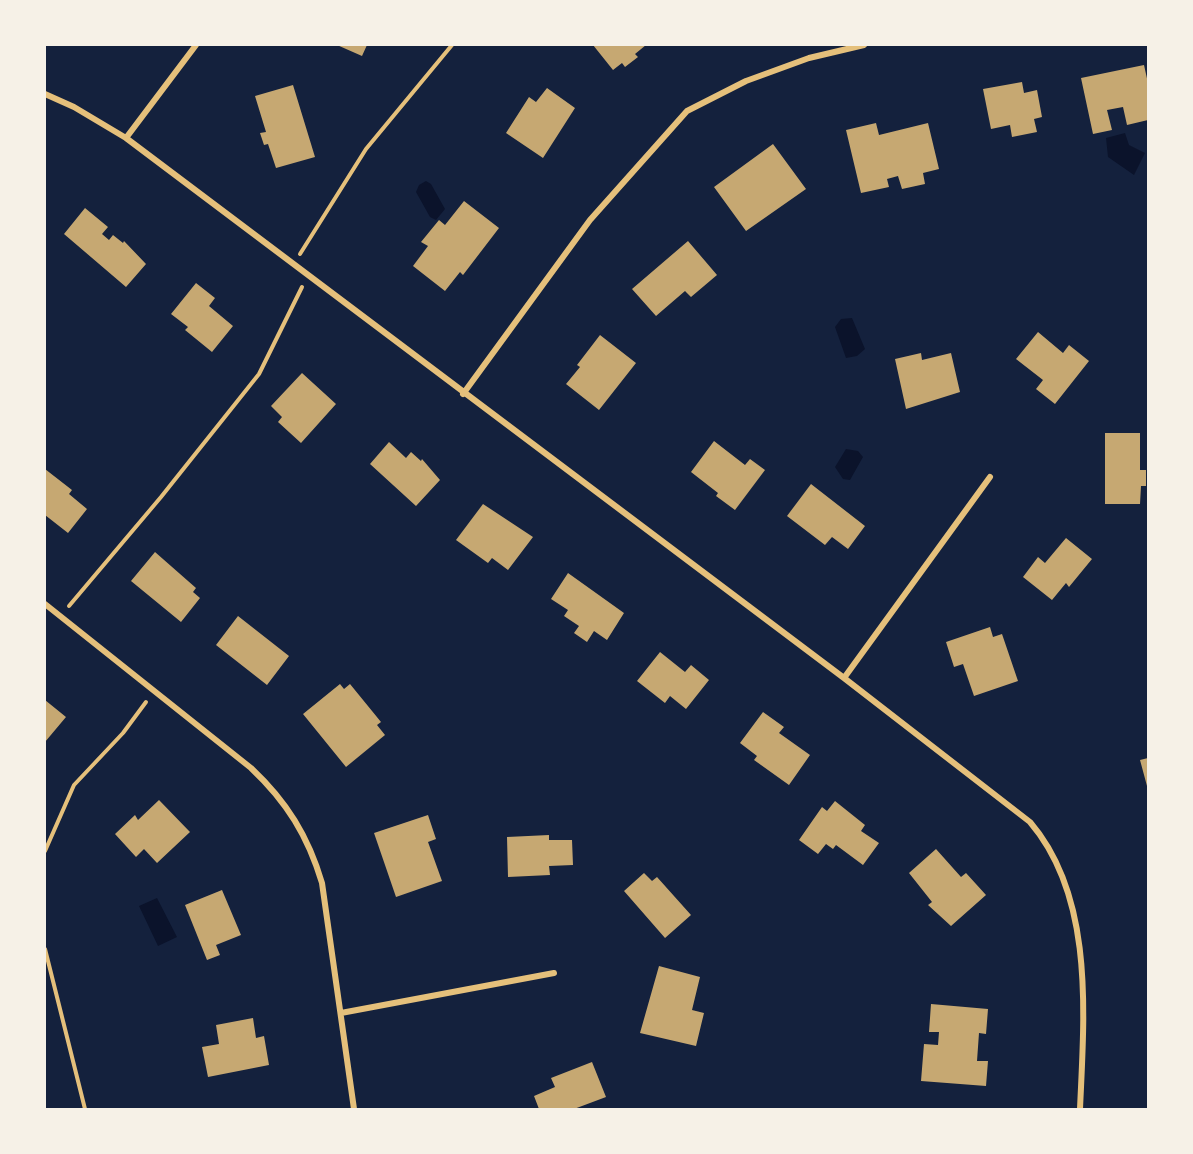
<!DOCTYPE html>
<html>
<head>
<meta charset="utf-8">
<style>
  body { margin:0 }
  #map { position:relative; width:1193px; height:1154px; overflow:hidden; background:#14213d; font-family:"Fira Sans",sans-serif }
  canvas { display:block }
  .frame { position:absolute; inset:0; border:46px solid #f6f1e7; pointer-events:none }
</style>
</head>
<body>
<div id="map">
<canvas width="1193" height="1154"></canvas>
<div class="frame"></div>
</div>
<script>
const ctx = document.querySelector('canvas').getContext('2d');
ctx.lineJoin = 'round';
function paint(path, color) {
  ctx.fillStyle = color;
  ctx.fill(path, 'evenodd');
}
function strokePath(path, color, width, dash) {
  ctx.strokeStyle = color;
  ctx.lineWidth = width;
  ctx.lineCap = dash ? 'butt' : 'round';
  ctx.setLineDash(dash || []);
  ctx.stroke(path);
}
const water = new Path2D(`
  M 1125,133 L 1129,145 L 1145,153 L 1134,175 L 1108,157 L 1106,138 Z
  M 426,181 L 431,184 L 445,209 L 436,220 L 430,217 L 416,192 L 419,185 Z
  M 852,318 L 865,349 L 857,356 L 846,358 L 835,327 L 841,319 Z
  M 846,449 L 858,451 L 863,457 L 850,480 L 843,479 L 835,467 Z
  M 157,898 L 177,937 L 158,946 L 139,906 Z`);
const building = new Path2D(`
  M 337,45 L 367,45 L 362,56 Z
  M 593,45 L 646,45 L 635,54 L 638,57 L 625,67 L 622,63 L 613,70 Z
  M 1144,65 L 1148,83 L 1148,120 L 1127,125 L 1123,107 L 1107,110 L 1112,130 L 1093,134 L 1081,78 Z
  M 1022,82 L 1024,93 L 1037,90 L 1042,117 L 1034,119 L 1037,132 L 1012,137 L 1010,125 L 991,129 L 983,89 Z
  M 293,85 L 315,157 L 276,168 L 268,144 L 264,145 L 260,133 L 266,132 L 255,96 Z
  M 547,88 L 575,108 L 543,158 L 506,133 L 529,97 L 536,102 Z
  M 876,123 L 879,135 L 928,123 L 939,169 L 923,173 L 925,184 L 902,189 L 898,176 L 887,179 L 889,187 L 861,193 L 846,130 Z
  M 773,144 L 806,189 L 746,231 L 714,187 Z
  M 464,201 L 499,228 L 463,275 L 460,272 L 445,291 L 413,266 L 428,246 L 421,242 L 439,220 L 445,225 Z
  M 85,208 L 108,227 L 102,234 L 109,240 L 113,235 L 123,243 L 124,241 L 146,264 L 126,287 L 64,234 Z
  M 688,241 L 717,275 L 691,297 L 685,291 L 656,316 L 632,289 Z
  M 196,283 L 215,298 L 209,306 L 233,326 L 212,352 L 185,330 L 188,327 L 171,314 Z
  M 1038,332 L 1063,353 L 1069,345 L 1089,361 L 1055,404 L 1036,389 L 1043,380 L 1016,359 Z
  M 600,335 L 636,363 L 599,410 L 566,384 L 580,367 L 577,365 Z
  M 921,353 L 922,360 L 951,353 L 960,392 L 906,409 L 895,359 Z
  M 302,373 L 336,404 L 301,443 L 278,422 L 282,417 L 271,406 Z
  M 1105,433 L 1140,433 L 1140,470 L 1146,470 L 1146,486 L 1141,486 L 1140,504 L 1105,504 Z
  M 714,441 L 745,465 L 750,459 L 765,470 L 735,510 L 716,496 L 718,493 L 691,472 Z
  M 389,442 L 406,458 L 411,452 L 421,461 L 422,459 L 440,480 L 416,506 L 370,464 Z
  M 45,469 L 72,490 L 69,494 L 87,509 L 68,533 L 45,515 Z
  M 811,484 L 865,526 L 848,549 L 832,537 L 825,545 L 787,516 Z
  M 483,504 L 533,537 L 508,570 L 492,558 L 488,563 L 456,540 Z
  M 1066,538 L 1092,559 L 1069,587 L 1066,583 L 1052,600 L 1023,577 L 1038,557 L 1045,563 Z
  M 155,552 L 196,588 L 193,592 L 200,598 L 181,622 L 131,581 Z
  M 568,573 L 624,613 L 607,640 L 594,631 L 587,642 L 574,633 L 579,626 L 564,616 L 568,610 L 551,599 Z
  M 238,616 L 289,656 L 267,685 L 216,645 Z
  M 990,627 L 993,637 L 1002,634 L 1018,681 L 974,696 L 963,664 L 954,667 L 946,642 Z
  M 660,652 L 685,672 L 691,665 L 709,680 L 686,709 L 670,696 L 665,703 L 637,681 Z
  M 340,684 L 344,689 L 350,684 L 381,722 L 377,725 L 385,735 L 346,767 L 303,714 Z
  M 45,700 L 66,717 L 45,742 Z
  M 763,712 L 784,727 L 779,733 L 810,755 L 789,785 L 754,760 L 757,756 L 740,743 Z
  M 1148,758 L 1148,786 L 1147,786 L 1140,760 Z
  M 159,800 L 190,832 L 157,863 L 144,849 L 136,857 L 115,834 L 135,815 L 138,820 Z
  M 835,801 L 865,825 L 861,831 L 879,843 L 863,865 L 836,845 L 833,849 L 826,844 L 818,854 L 799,840 L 822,807 L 827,811 Z
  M 428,815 L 436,839 L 428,842 L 442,881 L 396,897 L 374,833 Z
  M 549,835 L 549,840 L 572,840 L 573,865 L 549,866 L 550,875 L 508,877 L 507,837 Z
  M 936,849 L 961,877 L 966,873 L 986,895 L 951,926 L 928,905 L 932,902 L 909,873 Z
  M 644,873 L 652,881 L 657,877 L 691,915 L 665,938 L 624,891 Z
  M 222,890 L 241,935 L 216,945 L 220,955 L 207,960 L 185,905 Z
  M 659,966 L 700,977 L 692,1010 L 704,1013 L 696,1046 L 640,1033 Z
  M 931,1004 L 988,1009 L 986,1034 L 979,1033 L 977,1061 L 988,1061 L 986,1086 L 921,1081 L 924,1044 L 938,1045 L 939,1032 L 929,1032 Z
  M 253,1018 L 256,1038 L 264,1036 L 269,1065 L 208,1077 L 202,1047 L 219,1044 L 216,1025 Z
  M 592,1062 L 606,1097 L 574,1109 L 539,1109 L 534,1096 L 555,1087 L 551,1078 Z`);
const path = new Path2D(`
  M 300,254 L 366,149 L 452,45
  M 69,606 L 161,497 L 259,374 L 302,287
  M 45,851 L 74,785 L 123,733 L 146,702
  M 45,949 L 85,1109`);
const minor = new Path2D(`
  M 45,94 L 74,107 L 126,138 L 844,678 L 1030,822 C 1095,898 1084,1016 1080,1109
  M 126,138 L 196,45
  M 463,394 L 590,220 L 687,111 L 746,81 L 809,58 L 864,45
  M 45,604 L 251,768 C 287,802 308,836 322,883 L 354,1109
  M 844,678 L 990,477
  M 341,1013 L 554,973`);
paint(water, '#0b132b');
paint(building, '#c6a872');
strokePath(path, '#e5c07b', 4);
strokePath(minor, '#e5c07b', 6);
</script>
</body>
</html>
